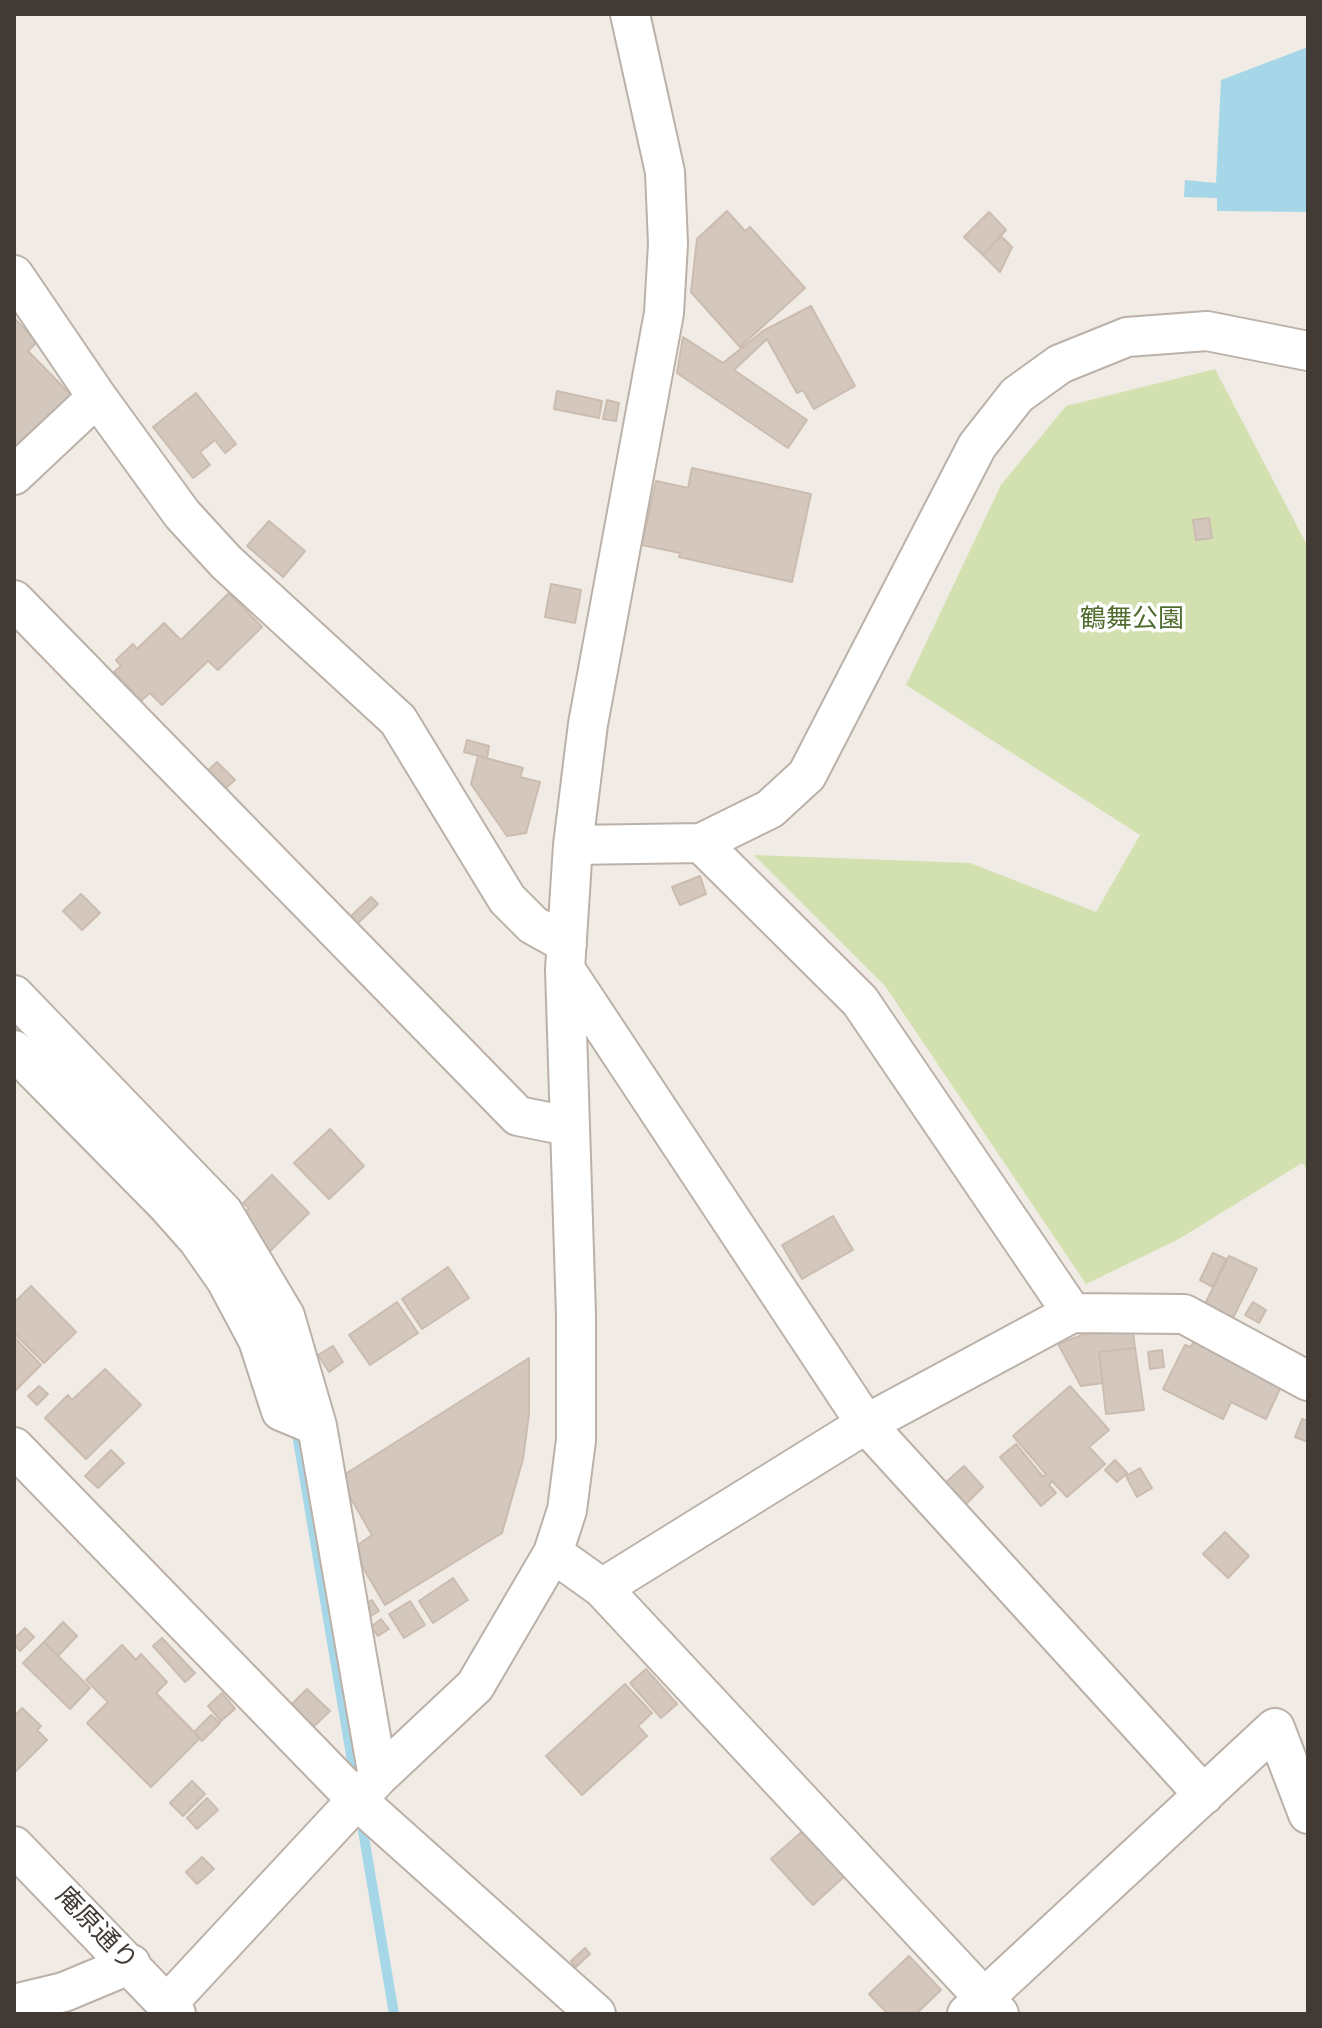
<!DOCTYPE html>
<html>
<head>
<meta charset="utf-8">
<style>
  body { margin:0 }
  #map { position:relative; width:1322px; height:2028px; overflow:hidden; background:#f0ebe5; font-family:"Fira Sans Condensed",sans-serif }
  canvas { display:block }
  .frame { position:absolute; inset:0; border:16px solid #423b35; pointer-events:none }
</style>
</head>
<body>
<div id="map">
<canvas width="1322" height="2028"></canvas>
<div class="frame"></div>
</div>
<script>
const ctx = document.querySelector('canvas').getContext('2d');
ctx.lineJoin = 'round';
function paint(path, color) {
  ctx.fillStyle = color;
  ctx.fill(path, 'evenodd');
}
function strokePath(path, color, width, dash) {
  ctx.strokeStyle = color;
  ctx.lineWidth = width;
  ctx.lineCap = dash ? 'butt' : 'round';
  ctx.setLineDash(dash || []);
  ctx.stroke(path);
}
function write(font, color, halo, rows, align = 'center') {
  ctx.font = font + ' "Fira Sans Condensed","Noto Sans JP",sans-serif';
  ctx.lineWidth = 7;
  ctx.setLineDash([]);
  ctx.textBaseline = 'middle';
  ctx.strokeStyle = halo;
  ctx.fillStyle = color;
  for (const [text, x, y, turn = 0] of rows) {
    ctx.save();
    ctx.translate(x, y);
    ctx.rotate((+turn || 0) * Math.PI / 180);
    ctx.textAlign = isNaN(turn) ? turn : align;
    if (halo) ctx.strokeText(text, 0, 0);
    ctx.fillText(text, 0, 0);
    ctx.restore();
  }
}
const green = new Path2D(`
  M 1215,369 L 1308,547 L 1308,1171 L 1302,1163 L 1179,1239 L 1086,1284 L 885,986 L 754,855 L 970,863 L 1096,912 L 1140,835 L 906,685 L 1001,485 L 1066,406 Z`);
const water = new Path2D(`
  M 1308,47 L 1308,212 L 1217,211 L 1217,198 L 1184,197 L 1185,180 L 1216,183 L 1221,80 Z`);
const stream = new Path2D(`
  M 14,1027 L 28,1042
  M 296,1428 L 355,1779
  M 361,1819 L 394,2014`);
const building = new Path2D(`
  M 727,211 L 745,231 L 750,227 L 805,288 L 740,347 L 691,292 L 697,239 Z
  M 989,212 L 1006,230 L 983,255 L 964,237 Z
  M 1001,236 L 1012,247 L 1000,272 L 983,255 Z
  M 811,306 L 855,386 L 814,409 L 803,390 L 797,393 L 767,339 L 734,370 L 807,420 L 788,448 L 677,373 L 683,337 L 723,363 L 763,331 Z
  M 14,318 L 37,342 L 28,351 L 71,395 L 14,449 Z
  M 557,391 L 602,401 L 599,418 L 554,409 Z
  M 196,393 L 236,444 L 225,453 L 215,440 L 200,452 L 210,465 L 193,478 L 153,427 Z
  M 607,400 L 619,403 L 616,421 L 603,419 Z
  M 692,468 L 811,494 L 792,582 L 679,557 L 680,553 L 642,545 L 656,481 L 688,488 Z
  M 1209,518 L 1212,538 L 1196,540 L 1193,520 Z
  M 269,521 L 305,551 L 283,577 L 247,546 Z
  M 551,584 L 581,590 L 575,623 L 545,617 Z
  M 229,593 L 262,627 L 218,670 L 208,661 L 162,705 L 150,693 L 141,701 L 114,672 L 121,666 L 116,660 L 133,644 L 137,649 L 164,623 L 181,640 Z
  M 467,740 L 489,746 L 487,758 L 464,752 Z
  M 478,756 L 523,768 L 520,777 L 540,782 L 526,833 L 507,836 L 471,784 Z
  M 217,762 L 235,780 L 222,791 L 205,773 Z
  M 700,876 L 706,894 L 680,905 L 672,887 Z
  M 81,894 L 100,913 L 82,930 L 63,911 Z
  M 371,897 L 378,904 L 356,925 L 349,918 Z
  M 330,1129 L 364,1166 L 329,1199 L 294,1163 Z
  M 272,1175 L 309,1213 L 270,1251 L 239,1218 L 249,1208 L 243,1203 Z
  M 833,1216 L 853,1250 L 802,1279 L 782,1245 Z
  M 1213,1253 L 1226,1259 L 1213,1287 L 1200,1280 Z
  M 1229,1256 L 1257,1269 L 1228,1328 L 1200,1314 Z
  M 448,1267 L 469,1298 L 422,1329 L 402,1299 Z
  M 31,1286 L 76,1332 L 44,1363 L 14,1333 L 14,1303 Z
  M 397,1302 L 418,1333 L 370,1365 L 349,1335 Z
  M 1253,1302 L 1266,1310 L 1259,1323 L 1245,1315 Z
  M 1132,1324 L 1135,1348 L 1099,1352 L 1103,1383 L 1081,1386 L 1058,1344 L 1101,1328 Z
  M 1197,1335 L 1283,1382 L 1266,1419 L 1231,1402 L 1223,1419 L 1163,1389 L 1185,1345 L 1191,1347 Z
  M 14,1337 L 41,1365 L 14,1392 Z
  M 333,1346 L 343,1362 L 329,1372 L 318,1355 Z
  M 1135,1348 L 1144,1410 L 1106,1414 L 1099,1352 Z
  M 1162,1350 L 1164,1367 L 1150,1369 L 1148,1352 Z
  M 529,1358 L 529,1413 L 523,1459 L 502,1533 L 385,1605 L 352,1549 L 372,1535 L 339,1478 Z
  M 105,1369 L 141,1405 L 86,1459 L 45,1418 L 68,1395 L 72,1400 Z
  M 39,1386 L 48,1394 L 37,1405 L 28,1396 Z
  M 1070,1386 L 1109,1430 L 1089,1447 L 1105,1464 L 1067,1497 L 1052,1481 L 1049,1485 L 1056,1493 L 1041,1506 L 1000,1457 L 1016,1444 L 1043,1477 L 1046,1474 L 1013,1436 Z
  M 1302,1419 L 1308,1421 L 1308,1442 L 1295,1437 Z
  M 111,1450 L 124,1463 L 98,1488 L 85,1476 Z
  M 1115,1460 L 1127,1473 L 1117,1482 L 1105,1470 Z
  M 964,1466 L 983,1487 L 964,1506 L 944,1484 Z
  M 1140,1468 L 1152,1488 L 1137,1497 L 1126,1476 Z
  M 1225,1532 L 1249,1556 L 1228,1578 L 1203,1554 Z
  M 453,1578 L 468,1600 L 433,1623 L 419,1601 Z
  M 372,1600 L 379,1611 L 361,1622 L 360,1608 Z
  M 410,1601 L 425,1625 L 404,1638 L 389,1614 Z
  M 381,1619 L 389,1629 L 378,1636 L 371,1627 Z
  M 63,1622 L 77,1636 L 58,1656 L 44,1642 Z
  M 25,1628 L 34,1637 L 20,1651 L 14,1644 L 14,1639 Z
  M 162,1638 L 195,1673 L 185,1682 L 153,1646 Z
  M 44,1642 L 90,1688 L 70,1709 L 23,1663 Z
  M 122,1645 L 136,1660 L 141,1654 L 167,1682 L 156,1693 L 200,1738 L 151,1787 L 87,1723 L 108,1702 L 86,1680 Z
  M 646,1669 L 677,1704 L 661,1718 L 630,1683 Z
  M 625,1684 L 652,1713 L 638,1726 L 647,1736 L 582,1795 L 546,1756 Z
  M 307,1689 L 330,1711 L 313,1727 L 291,1705 Z
  M 222,1693 L 235,1709 L 221,1721 L 208,1706 Z
  M 22,1708 L 41,1726 L 37,1730 L 47,1740 L 15,1772 L 14,1717 Z
  M 211,1715 L 220,1723 L 202,1741 L 194,1732 Z
  M 192,1781 L 205,1794 L 183,1816 L 170,1803 Z
  M 207,1798 L 218,1810 L 197,1829 L 187,1818 Z
  M 805,1829 L 847,1874 L 813,1905 L 771,1859 Z
  M 202,1857 L 214,1869 L 197,1884 L 186,1872 Z
  M 585,1948 L 590,1954 L 576,1967 L 571,1961 Z
  M 909,1956 L 941,1990 L 916,2014 L 888,2014 L 869,1994 Z`);
const minor = new Path2D(`
  M 14,275 L 97,397 L 182,514 L 226,562 L 398,720 L 507,899 L 533,925 L 567,944
  M 14,475 L 97,397
  M 14,600 L 518,1116 L 568,1126
  M 701,843 L 860,1001 L 1072,1313
  M 573,845 L 701,843 L 770,809 L 807,775 L 977,446 L 1017,395 L 1060,364 L 1127,337 L 1207,331 L 1308,351
  M 565,969 L 866,1424 L 1204,1795
  M 14,995 L 223,1212 L 285,1316 L 317,1426 L 378,1777
  M 14,1050 L 166,1204 L 198,1240 L 226,1280 L 258,1340 L 281,1411 L 317,1426
  M 14,1447 L 357,1800 L 596,2014
  M 553,1553 L 602,1588 L 999,2014
  M 602,1588 L 866,1424 L 1072,1313 L 1184,1314 L 1308,1381
  M 14,1846 L 176,2014
  M 14,2004 L 64,1992 L 131,1964
  M 167,2004 L 378,1777 L 475,1686 L 553,1553 L 567,1510 L 576,1440 L 576,1315 L 565,969 L 573,845 L 588,724 L 664,313 L 668,244 L 665,172 L 630,14
  M 967,2014 L 1275,1728 L 1308,1814`);
const parkNames = [
  ["鶴舞公園",1132,620]
];
const streetNames = [
  ["庵原通り",96,1929,46]
];
paint(green, '#d3e1b1');
paint(water, '#a6d7e8');
strokePath(stream, '#a6d7e8', 10);
paint(building, '#d4c8be');
strokePath(building, '#cbbcaf', 2);
strokePath(minor, '#bbb1a8', 42);
strokePath(minor, '#fff', 38);
write('26px', '#506d2f', '#fff', parkNames);
write('26px', '#423b35', '#fff', streetNames);
</script>
</body>
</html>
